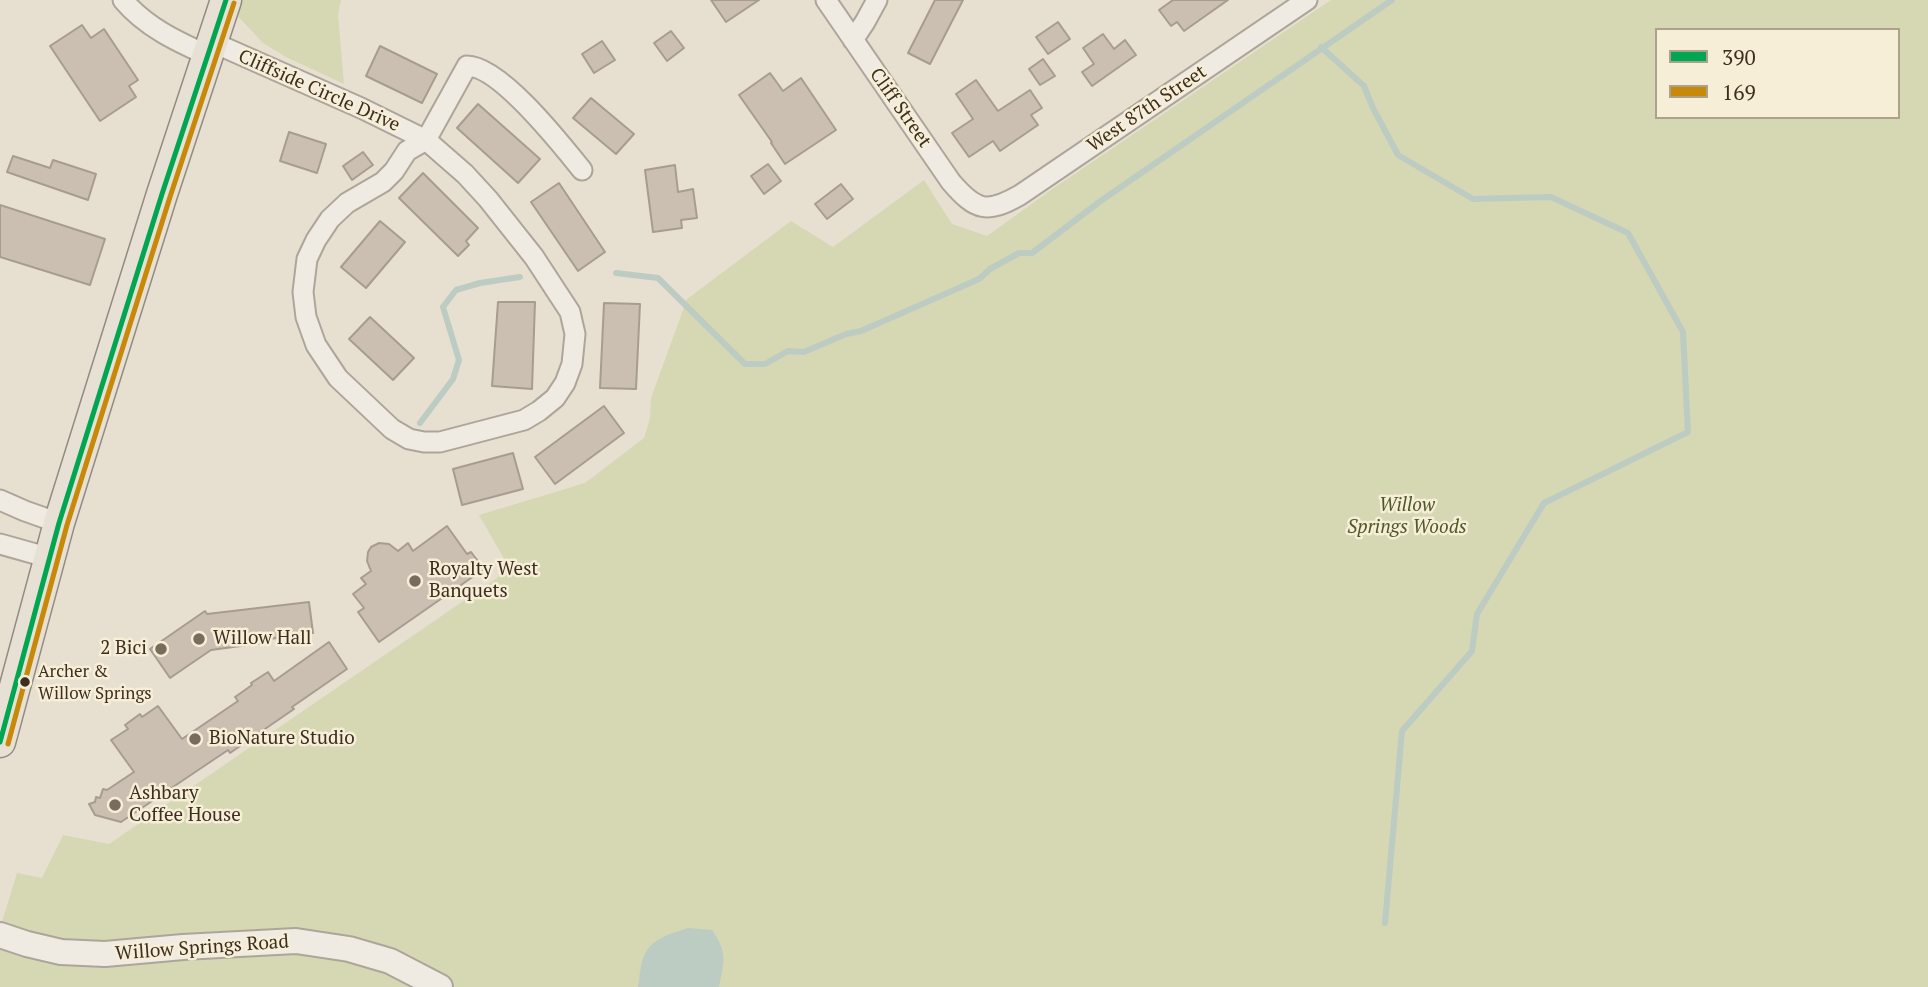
<!DOCTYPE html>
<html>
<head>
<meta charset="utf-8">
<style>
  body { margin:0 }
  #map { position:relative; width:1928px; height:987px; overflow:hidden; background:#e7e0d1; font-family:"PT Serif",serif }
  canvas { display:block }
  .legend { position:absolute; left:1655px; top:28px; width:245px; height:91px; box-sizing:border-box; background:#f7eed8; border:2px solid #ada18e; margin:0; padding:9px 12px; list-style:none; font-size:21px; color:#3d2e20 }
  .legend li { display:flex; align-items:center; gap:14px; height:35px }
  .legend b { width:35px; border:2px solid #ada18e }
</style>
</head>
<body>
<div id="map">
<canvas width="1928" height="987"></canvas>
<ul class="legend">
<li><b style="height:9px;background:#00a651"></b>390</li>
<li><b style="height:9px;background:#c88808"></b>169</li>
</ul>
</div>
<script>
const ctx = document.querySelector('canvas').getContext('2d');
ctx.lineJoin = 'round';
function paint(path, color) {
  ctx.fillStyle = color;
  ctx.fill(path, 'evenodd');
}
function strokePath(path, color, width, dash) {
  ctx.strokeStyle = color;
  ctx.lineWidth = width;
  ctx.lineCap = dash ? 'butt' : 'round';
  ctx.setLineDash(dash || []);
  ctx.stroke(path);
}
function write(font, color, halo, rows, align = 'center') {
  ctx.font = font + ' "PT Serif",serif';
  ctx.lineWidth = 5;
  ctx.setLineDash([]);
  ctx.textBaseline = 'middle';
  ctx.strokeStyle = halo;
  ctx.fillStyle = color;
  for (const [text, x, y, turn = 0] of rows) {
    ctx.save();
    ctx.translate(x, y);
    ctx.rotate((+turn || 0) * Math.PI / 180);
    ctx.textAlign = isNaN(turn) ? turn : align;
    if (halo) ctx.strokeText(text, 0, 0);
    ctx.fillText(text, 0, 0);
    ctx.restore();
  }
}
const green = new Path2D(`
  M 236,0 L 341,0 L 338,15 L 344,84 L 286,57 L 263,43 L 233,11 Z
  M 1331,0 L 1928,0 L 1928,987 L 0,987 L 0,928 L 17,873 L 42,878 L 63,835 L 109,844 L 510,569 L 479,515 L 585,483 L 644,438 L 650,418 L 651,398 L 687,299 L 791,221 L 833,247 L 924,180 L 952,224 L 987,236 L 1051,190 ZM 1657,30 L 1898,30 L 1898,117 L 1657,117 Z`);
const water = new Path2D(`
  M 688,928 L 712,930 C 728,954 724,960 719,987 L 638,987 C 640,977 640,963 645,954 C 652,938 673,933 688,928 Z`);
const stream = new Path2D(`
  M 1321,47 L 1364,86 L 1373,108 L 1398,155 L 1473,199 L 1551,197 L 1628,233 L 1683,332 L 1688,432 L 1544,503 L 1477,614 L 1472,651 L 1402,731 L 1385,923
  M 616,273 L 658,278 L 745,364 L 765,364 L 788,351 L 804,352 L 846,334 L 861,331 L 979,279 L 990,269 L 1019,253 L 1032,253 L 1102,200 L 1392,0
  M 420,423 L 453,379 L 459,360 L 443,307 L 456,290 L 480,283 L 520,277`);
const building = new Path2D(`
  M 711,0 L 759,0 L 726,22 Z
  M 935,0 L 963,0 L 930,64 L 908,53 Z
  M 1173,0 L 1228,0 L 1184,31 L 1177,22 L 1171,26 L 1159,10 Z
  M 1058,22 L 1070,39 L 1048,54 L 1036,37 Z
  M 82,25 L 91,38 L 104,29 L 138,80 L 129,86 L 136,97 L 100,121 L 50,46 Z
  M 671,31 L 684,48 L 667,61 L 654,43 Z
  M 1103,34 L 1114,49 L 1125,40 L 1136,55 L 1092,86 L 1082,72 L 1094,64 L 1083,48 Z
  M 602,41 L 615,60 L 594,73 L 582,54 Z
  M 380,46 L 437,74 L 422,103 L 366,76 Z
  M 1043,59 L 1055,76 L 1040,85 L 1029,69 Z
  M 770,73 L 783,91 L 801,78 L 836,130 L 785,164 L 771,143 L 772,142 L 739,95 Z
  M 976,80 L 998,111 L 1030,90 L 1042,108 L 1031,115 L 1038,125 L 1000,151 L 993,141 L 969,157 L 952,133 L 973,119 L 956,94 Z
  M 591,98 L 634,134 L 616,154 L 573,118 Z
  M 478,104 L 540,159 L 518,183 L 457,128 Z
  M 289,132 L 326,144 L 317,173 L 280,161 Z
  M 363,152 L 373,165 L 352,180 L 343,166 Z
  M 13,156 L 50,168 L 53,160 L 96,174 L 88,200 L 7,172 Z
  M 768,164 L 781,181 L 764,194 L 751,176 Z
  M 675,165 L 678,192 L 693,189 L 697,218 L 681,220 L 682,228 L 653,232 L 645,170 Z
  M 423,173 L 478,228 L 466,241 L 469,245 L 458,256 L 399,198 Z
  M 559,183 L 605,252 L 578,271 L 531,202 Z
  M 841,184 L 853,199 L 827,219 L 815,204 Z
  M 0,205 L 105,239 L 90,285 L 0,257 Z
  M 380,221 L 405,242 L 366,288 L 341,267 Z
  M 498,302 L 535,302 L 532,389 L 492,386 Z
  M 604,303 L 640,304 L 636,389 L 600,388 Z
  M 370,317 L 414,358 L 393,380 L 349,339 Z
  M 604,406 L 624,433 L 555,484 L 535,457 Z
  M 513,453 L 523,489 L 462,505 L 453,469 Z
  M 447,526 L 467,554 L 471,552 L 484,569 L 379,642 L 358,612 L 364,608 L 353,594 L 366,584 L 361,578 L 371,571 L 367,561 L 368,552 L 371,547 L 379,543 L 389,544 L 398,551 L 408,543 L 413,551 Z
  M 309,602 L 313,633 L 262,640 L 263,643 L 211,650 L 170,678 L 150,649 L 205,611 L 207,614 Z
  M 329,642 L 347,669 L 292,707 L 294,709 L 230,753 L 228,750 L 121,822 L 95,815 L 89,804 L 95,802 L 96,797 L 100,798 L 103,789 L 107,790 L 134,772 L 111,740 L 128,729 L 125,725 L 140,714 L 142,717 L 158,706 L 182,739 L 238,701 L 235,697 L 252,685 L 251,683 L 268,672 L 274,681 Z`);
const minor = new Path2D(`
  M 123,0 C 146,27 176,41 207,55
  M 826,0 L 951,182 C 976,211 987,214 1020,195 L 1307,0
  M 853,40 L 865,22 L 877,0
  M 212,42 L 361,108 L 426,140 L 465,174 L 488,199 L 534,257 L 570,312 L 575,334 L 572,364 L 565,383 L 555,398 L 539,411 L 524,420 L 440,442 L 424,442 L 409,439 L 392,429 L 338,378 L 316,345 L 306,317 L 303,292 L 307,259 L 316,240 L 330,219 L 347,203 L 383,182 L 394,171 L 407,151 L 426,140 L 467,66 C 500,66 561,144 582,170
  M 0,500 L 25,511 L 59,523
  M 0,544 L 50,558`);
const tertiary = new Path2D(`
  M 0,935 L 27,944 L 61,952 L 105,954 L 183,947 L 296,941 L 349,949 L 390,961 L 440,987`);
const primary = new Path2D(`
  M 0,742 L 59,523 L 162,194 L 226,0`);
const bus1 = new Path2D(`
  M 0,742 L 59,523 L 162,194 L 226,0`);
const bus2 = new Path2D(`
  M 8,744 L 67,525 L 170,197 L 234,3`);
const markers = [
  [415,581,7,"#786c5e"],
  [199,639,7,"#786c5e"],
  [161,649,7,"#786c5e"],
  [25,682,6,"#3d2e20"],
  [195,739,7,"#786c5e"],
  [115,805,7,"#786c5e"]
];
const busNames = [
  ["Archer &",38,672],
  ["Willow Springs",38,694]
];
const streetNames = [
  ["Cliffside Circle Drive",319,91,24],
  ["Cliff Street",900,108,55],
  ["West 87th Street",1147,109,-34],
  ["Willow Springs Road",202,948,-4]
];
const parkNames = [
  ["Willow",1407,506],
  ["Springs Woods",1407,528]
];
const poiNames = [
  ["Royalty West",429,570],
  ["Banquets",429,592],
  ["Willow Hall",213,639],
  ["2 Bici",147,649,"right"],
  ["BioNature Studio",209,739],
  ["Ashbary",129,794],
  ["Coffee House",129,816]
];
paint(green, '#d6d7b3');
paint(water, '#bcccc2');
strokePath(stream, '#bcccc2', 6);
paint(building, '#cbbfb2');
strokePath(building, '#a89c90', 2);
strokePath(minor, '#ada599', 23);
strokePath(tertiary, '#ada599', 28);
strokePath(primary, '#928b80', 33);
strokePath(minor, '#efebe3', 19);
strokePath(tertiary, '#efebe3', 24);
strokePath(primary, '#e6e1d4', 30);
strokePath(bus1, '#00a651', 5);
strokePath(bus2, '#c88808', 5);
for (const [x, y, r, color] of markers) {
  const dot = new Path2D();
  dot.arc(x, y, r, 0, 2 * Math.PI);
  ctx.fillStyle = color;
  ctx.fill(dot);
  strokePath(dot, '#f7eed8', 2.5);
}
write('17px', '#3d2e20', '#f7eed8', busNames, 'left');
write('19px', '#3d2e20', '#f7eed8', streetNames);
write('italic 19px', '#4d5a26', '#f7eed8', parkNames);
write('19px', '#3d2e20', '#f7eed8', poiNames, 'left');
</script>
</body>
</html>
